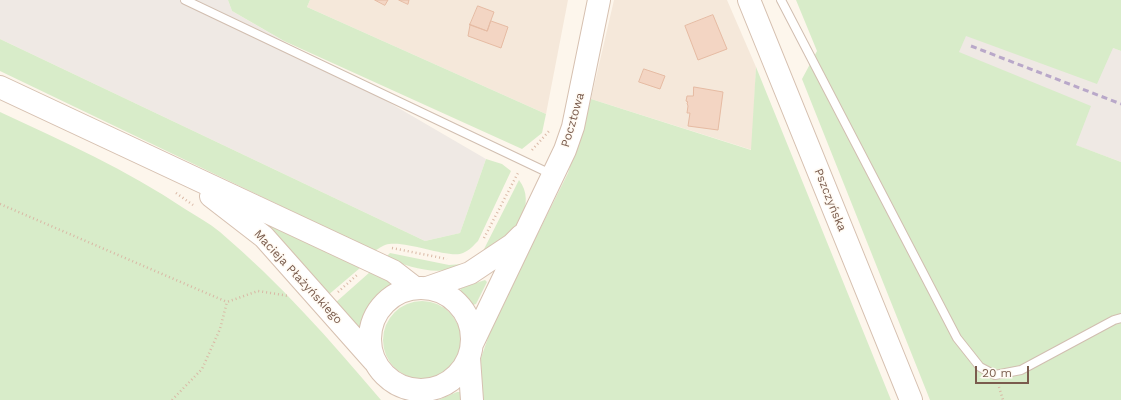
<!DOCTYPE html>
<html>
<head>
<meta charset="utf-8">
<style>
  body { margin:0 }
  #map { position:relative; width:1121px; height:400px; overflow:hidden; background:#fdf6ec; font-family:"Work Sans",sans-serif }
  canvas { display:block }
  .scale { position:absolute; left:975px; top:366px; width:54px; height:18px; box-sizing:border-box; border:2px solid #7a5c4d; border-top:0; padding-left:5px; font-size:12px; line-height:14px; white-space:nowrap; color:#7a5c4d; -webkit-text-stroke:3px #fffaf3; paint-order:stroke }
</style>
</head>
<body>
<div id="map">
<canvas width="1121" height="400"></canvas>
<div class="scale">20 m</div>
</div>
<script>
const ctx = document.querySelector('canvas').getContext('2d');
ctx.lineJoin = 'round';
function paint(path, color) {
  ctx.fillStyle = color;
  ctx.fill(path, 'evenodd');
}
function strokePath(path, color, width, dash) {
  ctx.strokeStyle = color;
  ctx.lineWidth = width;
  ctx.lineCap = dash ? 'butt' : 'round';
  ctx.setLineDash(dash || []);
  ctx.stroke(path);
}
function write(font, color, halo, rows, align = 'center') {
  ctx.font = font + ' "Work Sans",sans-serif';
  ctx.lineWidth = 3;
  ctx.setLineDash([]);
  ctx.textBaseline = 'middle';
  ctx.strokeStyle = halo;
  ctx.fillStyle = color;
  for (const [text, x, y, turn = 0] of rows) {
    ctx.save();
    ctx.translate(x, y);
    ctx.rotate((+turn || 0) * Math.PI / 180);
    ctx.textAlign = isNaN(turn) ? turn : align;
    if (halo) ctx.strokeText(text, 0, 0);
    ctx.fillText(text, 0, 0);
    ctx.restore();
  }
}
const residential = new Path2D(`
  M 310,0 L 568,0 L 546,114 L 307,7 Z
  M 614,0 L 727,0 L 756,67 L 752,150 L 591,99 Z`);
const industrial = new Path2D(`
  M 0,0 L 228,0 L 232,11 L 486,159 L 460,233 L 425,241 L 0,39 Z
  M 986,0 L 1121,51 L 1121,162 L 891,76 Z`);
const green = new Path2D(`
  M 228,0 L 310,0 L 307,7 L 546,114 L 542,133 L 522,149 L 284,41 L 232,11 Z
  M 796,0 L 1121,0 L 1121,51 L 1113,48 L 1097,84 L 966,36 L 959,52 L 1091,106 L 1076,145 L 1121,162 L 1121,400 L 930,400 L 802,79 L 817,51 Z
  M 0,39 L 425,241 L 460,233 L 486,159 L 502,164 L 511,171 L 478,241 C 473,246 470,250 463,253 C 450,259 409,241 389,244 C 385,244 379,248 375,251 L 0,71 Z
  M 756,67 L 891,400 L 482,400 L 481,358 L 493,323 L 568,173 L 591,99 L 751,150 Z
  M 0,112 C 63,141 127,170 185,209 C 196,216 209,223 220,232 C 279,282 331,341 381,400 L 0,400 Z
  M 519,180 C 537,203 516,236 496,251 C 482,261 465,269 448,270 C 426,273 406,266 386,257 L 390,253 L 449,265 L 463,264 L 480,257 Z
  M 264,223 L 266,224 L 360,268 L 327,296 L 263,224 Z
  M 370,272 L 392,283 L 392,284 C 387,289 382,292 377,296 C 367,306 363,319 359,332 L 335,303 Z
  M 485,280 L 487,282 L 476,304 L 473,305 L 460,291 L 461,288 Z
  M383 340a39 39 0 1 1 78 0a39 39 0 1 1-78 0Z
  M 457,392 L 460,392 L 462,400 L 438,400 Z`);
const building = new Path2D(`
  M 375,0 L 388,0 L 385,5 Z
  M 399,0 L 409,0 L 408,4 Z
  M 478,6 L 494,12 L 487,31 L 470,25 Z
  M 713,15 L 727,49 L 698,60 L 685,26 Z
  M 491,21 L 508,27 L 501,48 L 468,36 L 470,25 L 469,24 L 487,31 Z
  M 644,69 L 665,76 L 660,89 L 639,82 Z
  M 694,87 L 723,92 L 718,130 L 688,126 L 690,113 L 687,113 L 688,106 L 687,103 L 688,102 L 686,101 L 687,96 L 693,96 Z`);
const path = new Path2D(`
  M 532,150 L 550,130
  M 176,193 L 193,205
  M 0,204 L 227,302
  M 484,238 L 519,171
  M 392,248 L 447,259
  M 338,292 L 357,275
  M 999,387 L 1003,400
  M 172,400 L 202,369 L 220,329 L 227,302 L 258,291 L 289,296`);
const lane = new Path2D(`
  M 185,0 L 553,175
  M 781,0 L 957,338 L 980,367 L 995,375 L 1021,370 L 1114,320 L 1121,318`);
const secondary = new Path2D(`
  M 749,0 L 911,400
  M 0,87 L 393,271 L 415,288
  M 211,196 L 264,237 L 374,361
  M370 339a51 51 0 1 1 102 0a51 51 0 1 1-102 0Z
  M 427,288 L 470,273 L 512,245 L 521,236
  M 472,344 L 565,150 L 573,127 L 599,0
  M 469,358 L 472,400`);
const rail = new Path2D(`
  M 971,46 L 1121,104`);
const streetNames = [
  ["Pocztowa",573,120,-74],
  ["Pszczyńska",830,200,68],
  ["Macieja Płażyńskiego",298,277,47]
];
paint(residential, '#f5e8da');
paint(industrial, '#efe9e4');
paint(green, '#d8ecc9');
paint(building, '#f3d5c3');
strokePath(building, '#e6bba3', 1);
strokePath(lane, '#d1beb0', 10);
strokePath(secondary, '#d6c0b0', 24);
strokePath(path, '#d9b8a5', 2.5, [1, 3]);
strokePath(lane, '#fff', 8);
strokePath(secondary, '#fff', 22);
strokePath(rail, '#b9a8c9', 3, [6, 4]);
write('12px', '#7a5c4d', '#fffaf3', streetNames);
</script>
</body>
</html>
